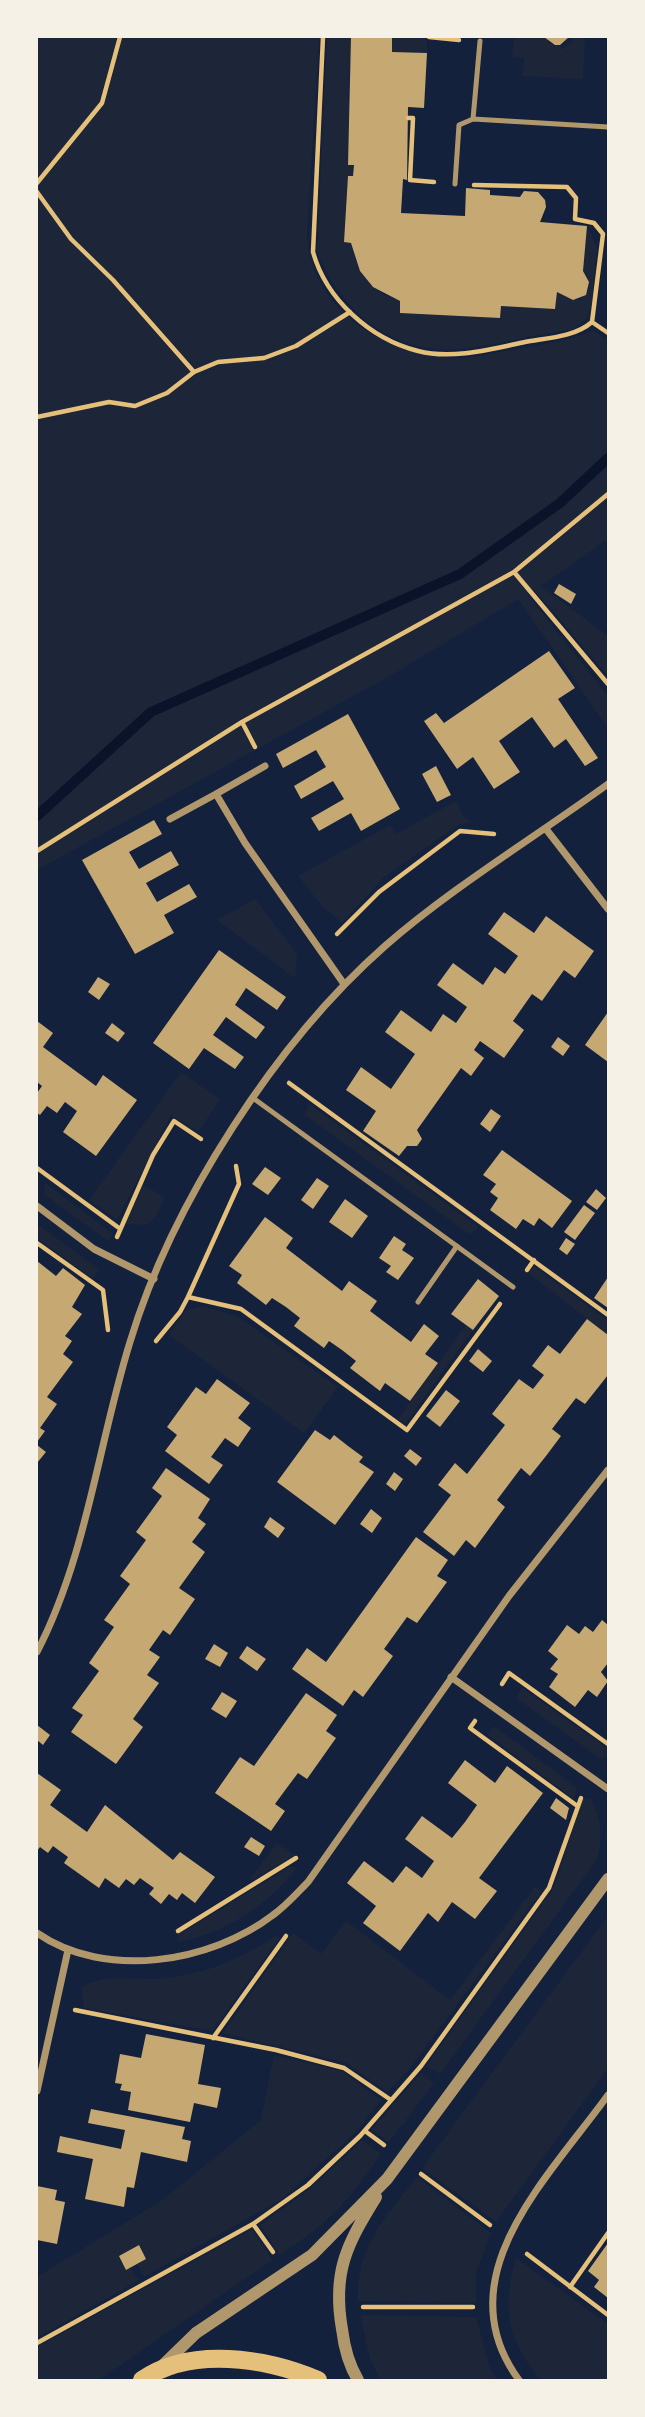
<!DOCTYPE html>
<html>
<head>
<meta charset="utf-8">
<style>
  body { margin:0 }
  #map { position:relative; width:645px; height:2417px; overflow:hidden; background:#14213d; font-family:"Golos Text",sans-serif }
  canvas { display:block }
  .frame { position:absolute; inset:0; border:38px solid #f6f1e7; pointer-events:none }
</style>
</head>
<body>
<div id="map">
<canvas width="645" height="2417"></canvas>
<div class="frame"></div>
</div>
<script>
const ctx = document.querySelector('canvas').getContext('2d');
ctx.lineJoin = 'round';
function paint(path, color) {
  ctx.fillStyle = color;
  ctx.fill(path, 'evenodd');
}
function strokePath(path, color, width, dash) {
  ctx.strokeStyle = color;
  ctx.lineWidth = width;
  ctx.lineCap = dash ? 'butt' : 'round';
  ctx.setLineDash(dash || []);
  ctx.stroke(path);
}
const green = new Path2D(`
  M 37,37 L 319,37 L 307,235 C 311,311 387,356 457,358 C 478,358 500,351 521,348 C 546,343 570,341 593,330 L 608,341 L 608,539 L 541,586 L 608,636 L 608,676 L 534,590 L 527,594 L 608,696 L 608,728 L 518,599 L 386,678 L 37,870 Z
  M 327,37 L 351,37 L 348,102 L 352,103 L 353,176 L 348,176 L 344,242 L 351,243 C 357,271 370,293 400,301 L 401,313 L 499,318 L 501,306 L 555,309 L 557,292 L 573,300 L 581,299 L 589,289 L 587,275 L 583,271 L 587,226 L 597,247 L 592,301 L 587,318 L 572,330 C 534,333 498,346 460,349 C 393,355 338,310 317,250 Z
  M 363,37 L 424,37 L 427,41 L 427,53 L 392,52 L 392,38 Z
  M 514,37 L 545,37 L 550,44 L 560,45 L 561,50 L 574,40 L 569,37 L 585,37 L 583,79 L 522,76 L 524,58 L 512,57 Z
  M 456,801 L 463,816 L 472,822 L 458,825 L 384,877 L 342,923 L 322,906 L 298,876 L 390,825 L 396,834 Z
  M 255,899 L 297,954 L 295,978 L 217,920 Z
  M 181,1072 L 220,1099 L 198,1132 L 171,1115 L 117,1220 L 89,1200 Z
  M 309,1104 L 477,1226 L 477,1229 L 469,1234 L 305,1115 Z
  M 45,1183 L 113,1234 L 108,1241 L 44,1194 Z
  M 143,1185 L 165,1197 L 155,1218 L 146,1225 L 126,1224 Z
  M 37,1224 L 99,1269 L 93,1279 L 37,1238 Z
  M 534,1266 L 608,1321 L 608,1335 L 528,1273 Z
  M 203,1306 L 237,1316 L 338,1387 L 304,1433 L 169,1335 L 186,1310 Z
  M 466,1325 L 473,1330 L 405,1424 L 398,1419 Z
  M 522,1688 L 608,1749 L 608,1754 L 602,1760 L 516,1698 Z
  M 494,1726 L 577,1788 L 574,1799 L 488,1735 Z
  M 590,1798 C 602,1818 603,1837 597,1859 L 440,2074 L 426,2066 L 553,1889 L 583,1799 Z
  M 277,1843 L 295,1855 L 248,1882 Z
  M 290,1867 L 297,1868 C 265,1907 228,1932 178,1942 L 178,1935 Z
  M 535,1887 L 542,1891 L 410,2068 L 387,2092 L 347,2063 L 223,2033 L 293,1933 L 321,1954 L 346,1921 L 450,2000 Z
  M 608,1916 L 608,2068 L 496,2222 L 422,2168 Z
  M 276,1935 L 279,1939 L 212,2031 L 84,2008 L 81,1987 C 109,1972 135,1982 166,1978 C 204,1974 245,1958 276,1935 Z
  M 274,2055 L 341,2071 L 381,2100 L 356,2132 L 282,2199 L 144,2277 L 137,2264 L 146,2259 L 139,2245 L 119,2256 L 126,2270 L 130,2268 L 139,2280 L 37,2338 L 37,2277 L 161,2201 L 261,2120 Z
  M 421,2073 L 434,2083 L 389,2142 L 371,2130 Z
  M 362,2140 L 381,2154 C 347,2203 331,2221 280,2255 L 260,2225 L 309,2190 Z
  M 417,2177 L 491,2233 L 476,2273 L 476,2303 L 358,2301 C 355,2248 386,2216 417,2177 Z
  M 252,2229 L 272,2260 L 99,2380 L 37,2380 L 37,2347 Z
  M 516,2258 L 608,2324 L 608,2380 L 541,2380 C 507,2341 502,2306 516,2258 Z
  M 360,2315 L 476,2317 L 490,2368 L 498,2380 L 380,2380 L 370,2358 Z`);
const stream = new Path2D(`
  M 37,816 L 151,712 L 460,574 L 560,503 L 608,458`);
const building = new Path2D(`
  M 351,37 L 392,38 L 392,52 L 427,53 L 424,108 L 408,107 L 407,180 L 403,179 L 401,213 L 465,216 L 466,188 L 490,190 L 490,195 L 520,197 L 524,191 L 538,192 L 545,200 L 546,207 L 540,222 L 587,226 L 583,271 L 589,282 L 586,295 L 573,300 L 557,292 L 555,309 L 501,306 L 500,318 L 400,313 L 400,301 L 373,287 L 360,271 L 351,243 L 344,242 L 348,176 L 353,176 L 354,165 L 348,165 Z
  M 544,37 L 569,37 L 560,45 L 555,45 Z
  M 559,584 L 576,594 L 571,604 L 554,593 Z
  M 549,651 L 575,688 L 558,699 L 598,758 L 585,766 L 566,739 L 554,748 L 532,717 L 499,741 L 520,772 L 494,789 L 473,757 L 457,769 L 424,721 L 436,713 L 444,723 Z
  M 348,714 L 400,809 L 361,831 L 351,813 L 319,831 L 311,818 L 344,799 L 333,781 L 301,799 L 294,786 L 326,767 L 316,750 L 283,768 L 276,754 Z
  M 436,766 L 451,795 L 437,802 L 422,774 Z
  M 154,820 L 162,834 L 129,852 L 139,869 L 171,851 L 179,865 L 146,883 L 157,902 L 189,884 L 197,897 L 164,915 L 174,933 L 135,954 L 82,860 Z
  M 504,912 L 534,933 L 546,916 L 594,951 L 575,978 L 564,970 L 542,1001 L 532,994 L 513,1021 L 524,1030 L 504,1058 L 480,1041 L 474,1050 L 484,1058 L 471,1076 L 461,1068 L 417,1130 L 422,1139 L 417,1146 L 407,1146 L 399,1156 L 363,1131 L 376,1111 L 346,1090 L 361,1067 L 391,1089 L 415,1054 L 385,1032 L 401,1010 L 431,1032 L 443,1014 L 456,1023 L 467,1007 L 437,985 L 453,963 L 483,985 L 495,967 L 505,974 L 518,956 L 488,934 Z
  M 219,950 L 286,997 L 277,1010 L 246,988 L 235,1005 L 265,1027 L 256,1039 L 226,1017 L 213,1035 L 244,1057 L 235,1069 L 204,1048 L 189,1069 L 153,1043 Z
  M 98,977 L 110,984 L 99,1000 L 88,992 Z
  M 608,1012 L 608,1062 L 585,1045 Z
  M 37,1021 L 53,1033 L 43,1047 L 96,1086 L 103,1075 L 137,1100 L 96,1156 L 63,1132 L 77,1111 L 65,1102 L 57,1113 L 47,1106 L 40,1115 L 37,1113 L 37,1093 L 42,1086 L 37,1082 Z
  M 112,1023 L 125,1033 L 118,1042 L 105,1033 Z
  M 558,1037 L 570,1046 L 563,1056 L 551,1047 Z
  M 491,1109 L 501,1116 L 490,1132 L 480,1124 Z
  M 502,1150 L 572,1201 L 552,1228 L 539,1218 L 534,1226 L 523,1219 L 516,1229 L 490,1210 L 498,1198 L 490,1192 L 496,1184 L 483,1175 Z
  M 265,1167 L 281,1178 L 268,1195 L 252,1184 Z
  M 317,1178 L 329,1186 L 313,1209 L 301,1200 Z
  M 596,1189 L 606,1198 L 597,1210 L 586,1202 Z
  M 345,1199 L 368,1216 L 352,1238 L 329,1222 Z
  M 584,1205 L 595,1213 L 575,1240 L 564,1232 Z
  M 265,1217 L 293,1238 L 286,1248 L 342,1291 L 349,1281 L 377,1301 L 370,1311 L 411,1342 L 424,1324 L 439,1336 L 425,1354 L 438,1363 L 410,1401 L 385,1383 L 380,1391 L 350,1368 L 356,1361 L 342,1350 L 329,1341 L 324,1348 L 294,1326 L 300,1318 L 286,1307 L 272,1298 L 266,1305 L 237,1283 L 242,1275 L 229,1266 Z
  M 394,1236 L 406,1244 L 402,1250 L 414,1258 L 398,1280 L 386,1272 L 391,1266 L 379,1258 Z
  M 566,1238 L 575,1244 L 567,1255 L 559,1249 Z
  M 37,1261 L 56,1276 L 63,1268 L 85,1285 L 72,1307 L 82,1314 L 65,1336 L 72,1341 L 63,1354 L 73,1362 L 47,1397 L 57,1404 L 40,1428 L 45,1431 L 37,1442 Z
  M 608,1277 L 608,1308 L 594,1298 Z
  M 478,1279 L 499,1296 L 473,1330 L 451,1314 Z
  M 587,1319 L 608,1335 L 608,1375 L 585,1404 L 576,1398 L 552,1429 L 561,1436 L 546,1456 L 530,1476 L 521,1468 L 497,1500 L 505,1507 L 475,1548 L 466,1540 L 454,1556 L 423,1532 L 451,1495 L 438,1485 L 455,1463 L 467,1474 L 505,1425 L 492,1414 L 519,1379 L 533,1389 L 544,1375 L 532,1366 L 548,1345 L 560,1354 Z
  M 478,1349 L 492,1361 L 483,1372 L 469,1361 Z
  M 217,1379 L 250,1403 L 238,1418 L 251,1428 L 238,1447 L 225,1438 L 211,1457 L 223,1465 L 209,1484 L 165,1451 L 177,1435 L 167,1427 L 196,1387 L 206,1394 Z
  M 446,1390 L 460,1401 L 440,1427 L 426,1416 Z
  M 315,1430 L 330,1440 L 334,1435 L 348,1446 L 363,1457 L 359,1462 L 374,1472 L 335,1525 L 277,1482 Z
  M 37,1445 L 46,1452 L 37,1463 Z
  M 410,1449 L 422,1458 L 416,1466 L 404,1456 Z
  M 166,1468 L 210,1499 L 198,1518 L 206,1524 L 192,1542 L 205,1552 L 179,1588 L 195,1599 L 170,1635 L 163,1630 L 149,1650 L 160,1657 L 147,1675 L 159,1683 L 133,1719 L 143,1727 L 116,1764 L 71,1732 L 83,1715 L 72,1708 L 99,1671 L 89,1663 L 114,1627 L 104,1620 L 130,1584 L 120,1576 L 146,1540 L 136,1532 L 162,1496 L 152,1488 Z
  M 394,1472 L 403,1479 L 395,1491 L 386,1484 Z
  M 371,1509 L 382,1518 L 372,1533 L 360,1524 Z
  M 270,1517 L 285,1528 L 278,1538 L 264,1527 Z
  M 416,1537 L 448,1560 L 437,1576 L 447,1582 L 417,1623 L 407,1617 L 384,1649 L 393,1656 L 363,1697 L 354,1690 L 343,1706 L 292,1669 L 307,1648 L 326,1662 Z
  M 602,1620 L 608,1625 L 608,1663 L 601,1672 L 608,1681 L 597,1697 L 588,1690 L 575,1707 L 549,1687 L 558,1674 L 550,1669 L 558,1659 L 548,1651 L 567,1625 L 579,1634 L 585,1626 L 593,1632 Z
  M 214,1644 L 228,1653 L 220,1667 L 205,1659 Z
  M 247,1646 L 266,1659 L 257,1671 L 239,1658 Z
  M 222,1692 L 237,1701 L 226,1718 L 211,1709 Z
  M 306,1693 L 337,1715 L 326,1731 L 336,1738 L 307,1779 L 298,1773 L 286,1789 L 275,1804 L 285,1811 L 271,1831 L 215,1793 L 240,1757 L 254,1766 Z
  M 37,1725 L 50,1735 L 43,1745 L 37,1740 Z
  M 465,1760 L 495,1783 L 507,1766 L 543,1793 L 479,1878 L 497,1891 L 475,1919 L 452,1902 L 438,1922 L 428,1913 L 400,1951 L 363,1923 L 376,1906 L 347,1883 L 364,1861 L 393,1883 L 406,1866 L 422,1878 L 434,1861 L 405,1839 L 422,1816 L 452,1838 L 465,1822 L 477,1805 L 448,1783 Z
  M 37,1773 L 61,1790 L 50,1805 L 87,1832 L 105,1805 L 173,1860 L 180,1852 L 215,1877 L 195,1903 L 182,1893 L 177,1900 L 169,1894 L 161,1904 L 149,1894 L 154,1888 L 140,1878 L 134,1885 L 126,1879 L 119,1888 L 105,1878 L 99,1888 L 64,1863 L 68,1857 L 53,1846 L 48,1853 L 40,1847 L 37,1851 Z
  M 556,1798 L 569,1808 L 566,1820 L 550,1808 Z
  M 251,1837 L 265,1846 L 259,1856 L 244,1847 Z
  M 146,2034 L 205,2045 L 198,2084 L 221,2088 L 217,2108 L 194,2103 L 190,2122 L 128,2110 L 131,2092 L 120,2090 L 122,2084 L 115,2083 L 120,2054 L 141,2058 Z
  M 91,2109 L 185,2127 L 182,2139 L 191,2141 L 187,2162 L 141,2152 L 134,2188 L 127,2187 L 124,2207 L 85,2199 L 93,2159 L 57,2152 L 60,2136 L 121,2149 L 125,2130 L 88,2123 Z
  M 37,2186 L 57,2190 L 55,2200 L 65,2202 L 57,2244 L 37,2240 Z
  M 608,2243 L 608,2298 L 594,2287 L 599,2280 L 588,2271 Z
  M 139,2245 L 146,2259 L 126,2270 L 119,2256 Z`);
const path = new Path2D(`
  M 323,37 L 313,252 C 326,299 370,339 418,351 C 452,360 492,349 525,342 C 547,338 575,337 592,322 L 608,333
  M 429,37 L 459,40
  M 408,118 L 413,118 L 410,180 L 434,182
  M 37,183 L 102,103 L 120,37
  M 474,185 L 567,187 L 576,198 L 575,219 L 594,223 L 603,234 L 592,322
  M 37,192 L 71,239 L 113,280 L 194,372
  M 37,417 L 109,402 L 135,406 L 167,393 L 194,372 L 218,362 L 264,358 L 296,346 L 350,312
  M 514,572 L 608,684
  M 242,722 L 255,747
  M 37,851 L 242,722 L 514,572 L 608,494
  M 337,934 L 379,892 L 460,831 L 494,834
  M 289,1083 L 608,1315
  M 37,1168 L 119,1228
  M 117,1237 L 153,1155 L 174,1121 L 201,1139
  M 37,1243 L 103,1290 L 108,1330
  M 527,1270 L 534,1260
  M 188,1297 L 241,1309 L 407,1430 L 500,1304
  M 156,1341 L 180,1312 L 188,1297 L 239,1184 L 236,1166
  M 502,1684 L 509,1673 L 608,1744
  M 475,1721 L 470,1728 L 576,1805
  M 178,1931 L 296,1858
  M 75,2010 L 276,2050 L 344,2068 L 391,2100
  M 213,2038 L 286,1936
  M 365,2131 L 384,2145
  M 421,2174 L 490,2225
  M 253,2224 L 273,2252
  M 527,2254 L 608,2315
  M 570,2287 L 608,2233
  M 363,2307 L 473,2307
  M 37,2343 L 253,2224 L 308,2185 L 360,2136 L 421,2066 L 549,1888 L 581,1798`);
const service = new Path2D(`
  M 473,119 L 480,41
  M 455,184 L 459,125 L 473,119 L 608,127
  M 253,1098 L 513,1287
  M 418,1302 L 457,1246`);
const minor = new Path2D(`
  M 265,766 L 216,794 L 245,843 L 344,984
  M 170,819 L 216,794
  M 546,829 L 608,909
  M 37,1206 L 94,1249 L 154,1279
  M 37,1652 C 87,1555 98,1445 130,1342 C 172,1203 276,1042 385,946 C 454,886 534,838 608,784
  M 451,1677 L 608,1789
  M 37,1933 C 105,1980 210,1963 273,1915 C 286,1906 297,1893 308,1882 L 509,1596 L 608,1470
  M 37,2091 L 68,1950
  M 519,2380 C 443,2277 549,2177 608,2095`);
const tertiary = new Path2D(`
  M 161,2367 L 196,2333 L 312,2255 L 387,2179 L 608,1879
  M 358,2380 C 349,2365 344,2346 342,2329 C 332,2272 347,2244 376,2197`);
const primary = new Path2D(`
  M 142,2380 C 191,2346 266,2358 318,2380`);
paint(green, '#1d2539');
strokePath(stream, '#0b132b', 10);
paint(building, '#c6a872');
strokePath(path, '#e5c07b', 4.5);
strokePath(service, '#b1986c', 5);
strokePath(minor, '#b1986c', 7);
strokePath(tertiary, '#b1986c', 12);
strokePath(primary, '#e5c07b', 18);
</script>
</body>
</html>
